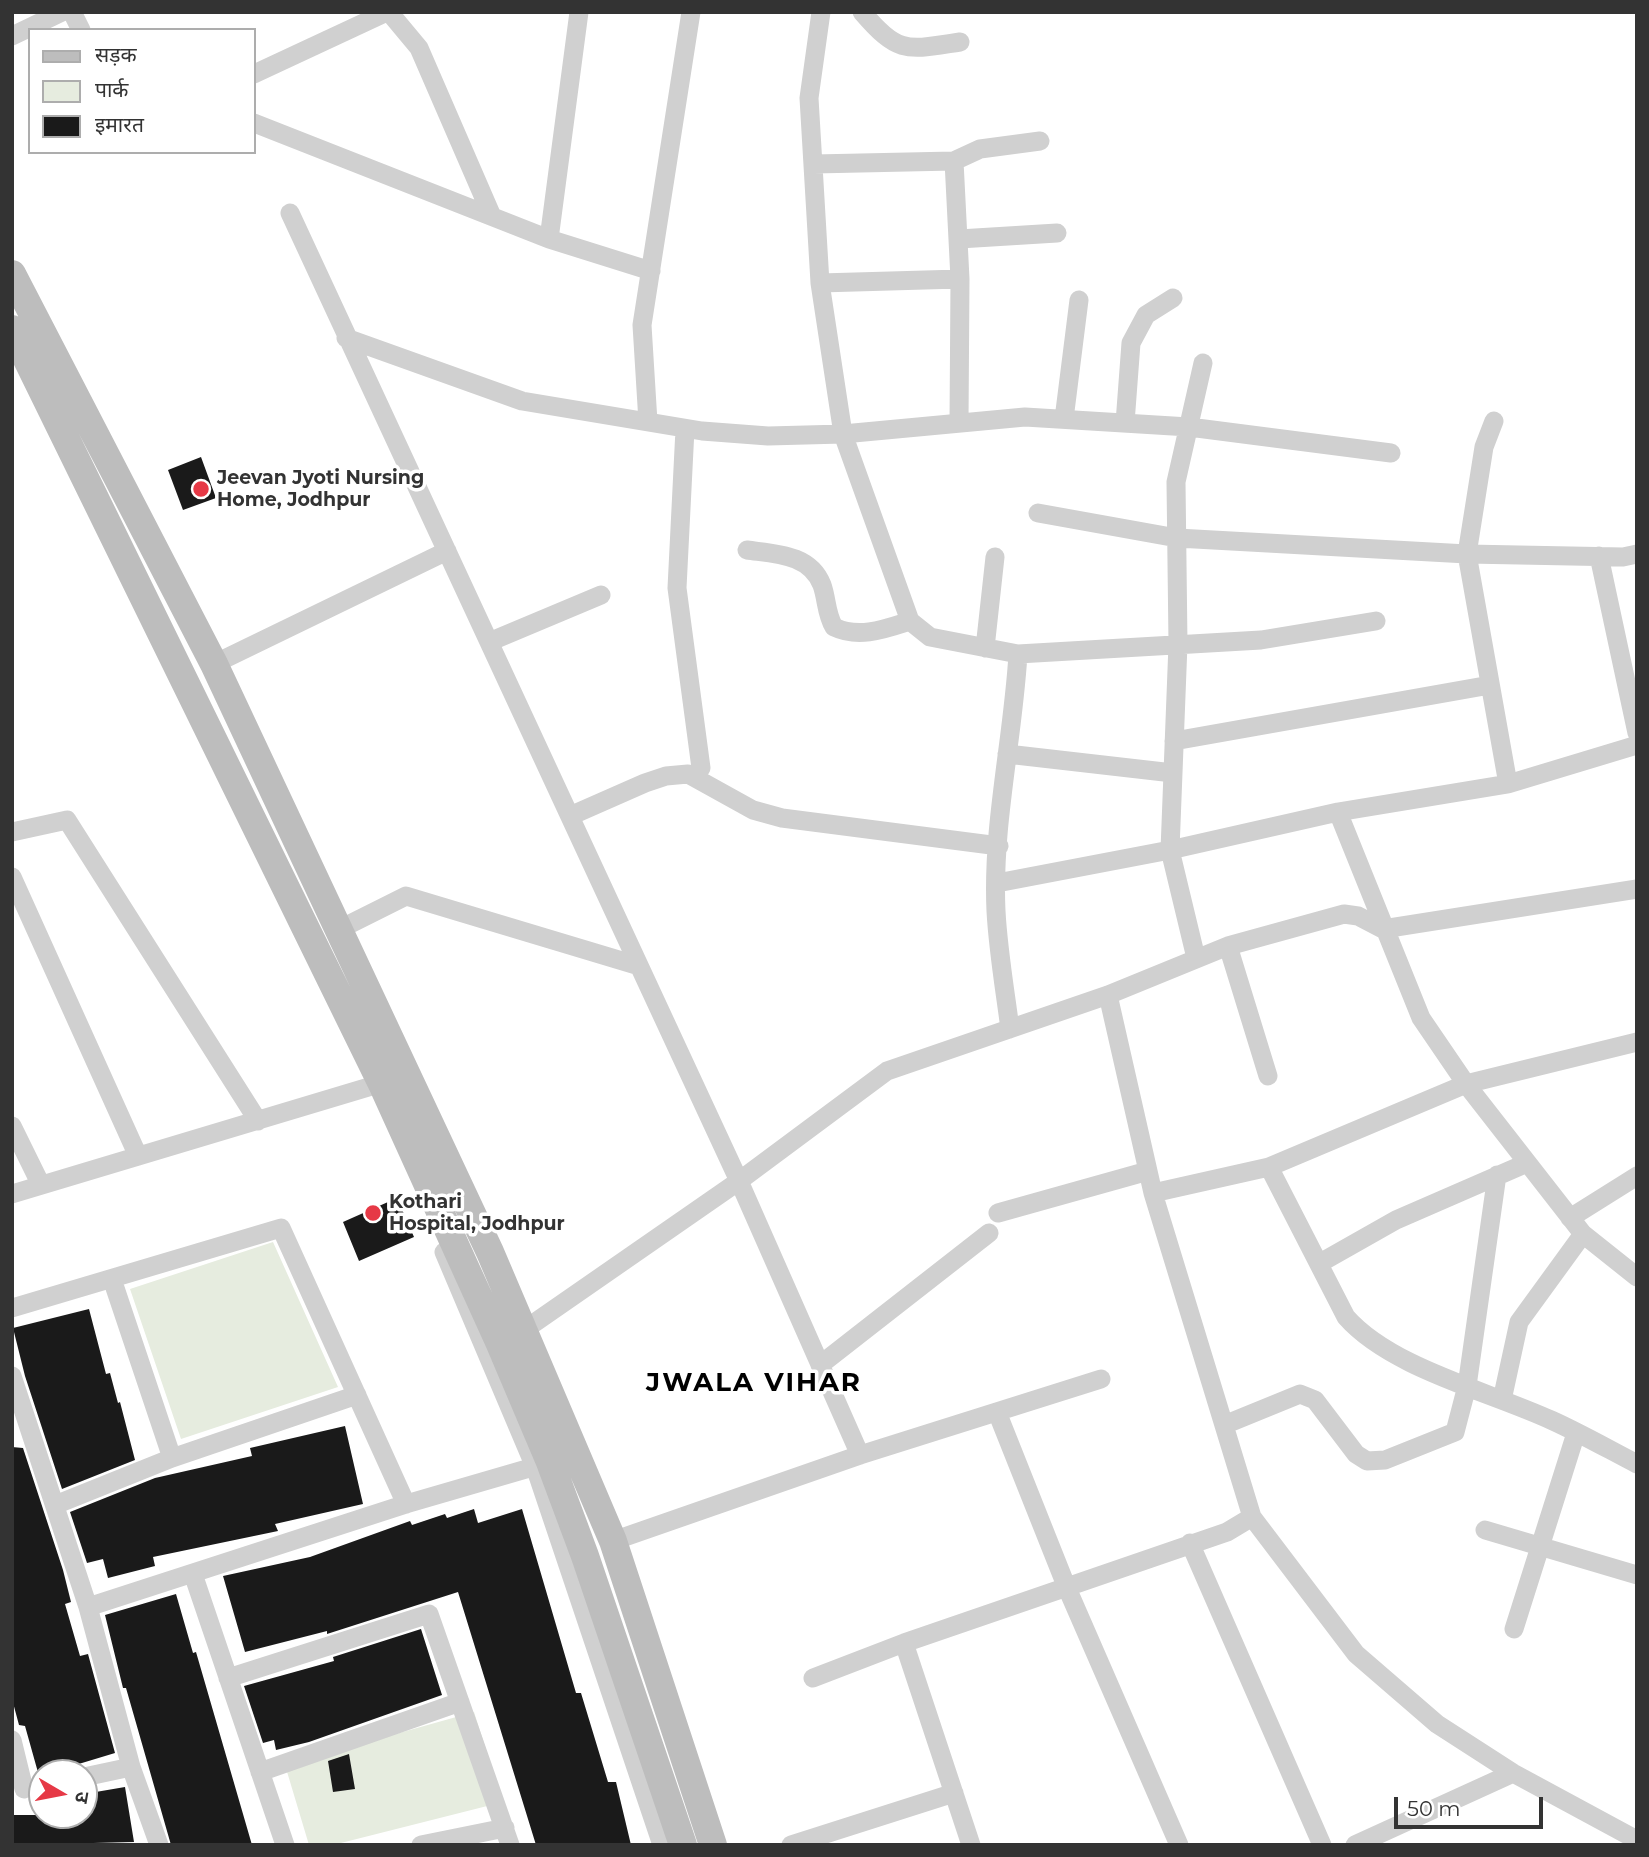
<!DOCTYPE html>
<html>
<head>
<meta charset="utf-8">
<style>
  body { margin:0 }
  #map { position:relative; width:1649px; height:1857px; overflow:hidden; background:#fff; font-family:Montserrat,"Noto Sans Devanagari",sans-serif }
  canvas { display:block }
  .frame { position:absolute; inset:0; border:14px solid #333; pointer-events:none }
  .legend { position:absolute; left:28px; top:28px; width:228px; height:126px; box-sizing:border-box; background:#fff; border:2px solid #adadad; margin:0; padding:9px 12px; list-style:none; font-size:21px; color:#333 }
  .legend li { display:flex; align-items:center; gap:14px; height:35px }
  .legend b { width:35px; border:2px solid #adadad }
  .north { position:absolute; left:28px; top:1759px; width:70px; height:70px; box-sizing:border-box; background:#fff; border:2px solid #adadad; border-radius:50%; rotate:100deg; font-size:19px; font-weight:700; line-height:28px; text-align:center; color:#333 }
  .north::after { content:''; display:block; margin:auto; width:24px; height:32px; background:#e63946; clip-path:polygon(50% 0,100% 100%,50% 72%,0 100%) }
  .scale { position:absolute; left:1394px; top:1797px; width:149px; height:32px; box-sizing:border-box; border:4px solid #333; border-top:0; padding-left:9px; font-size:21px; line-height:24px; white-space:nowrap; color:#333; -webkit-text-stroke:5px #fff; paint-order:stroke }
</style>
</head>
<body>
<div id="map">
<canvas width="1649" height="1857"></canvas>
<div class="frame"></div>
<ul class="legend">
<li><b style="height:9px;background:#bdbdbd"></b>सड़क</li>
<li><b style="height:19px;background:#e6ecdf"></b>पार्क</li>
<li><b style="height:19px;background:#1a1a1a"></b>इमारत</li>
</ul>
<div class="north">उ</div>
<div class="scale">50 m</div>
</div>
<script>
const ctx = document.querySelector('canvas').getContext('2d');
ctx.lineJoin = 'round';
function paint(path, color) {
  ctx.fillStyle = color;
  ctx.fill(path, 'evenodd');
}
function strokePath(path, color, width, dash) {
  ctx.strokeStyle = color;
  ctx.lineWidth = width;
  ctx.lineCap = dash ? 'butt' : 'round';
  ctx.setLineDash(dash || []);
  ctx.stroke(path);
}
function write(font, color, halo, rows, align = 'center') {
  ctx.font = font + ' Montserrat,sans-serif';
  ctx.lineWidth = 7;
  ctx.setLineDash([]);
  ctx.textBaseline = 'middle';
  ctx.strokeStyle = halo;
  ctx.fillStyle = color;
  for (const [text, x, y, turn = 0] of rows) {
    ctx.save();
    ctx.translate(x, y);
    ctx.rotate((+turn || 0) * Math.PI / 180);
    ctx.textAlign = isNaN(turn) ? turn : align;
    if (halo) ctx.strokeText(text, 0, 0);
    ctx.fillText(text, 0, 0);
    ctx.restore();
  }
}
const green = new Path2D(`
  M 273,1242 L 338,1387 L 181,1439 L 130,1289 Z
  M 474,1712 L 503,1802 L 333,1845 L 309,1845 L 285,1765 Z`);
const building = new Path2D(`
  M 201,457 L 216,498 L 183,510 L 168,470 Z
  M 397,1198 L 414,1237 L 359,1261 L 343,1222 Z
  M 89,1309 L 106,1374 L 110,1373 L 118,1403 L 120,1402 L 135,1460 L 62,1489 L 25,1376 L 13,1328 Z
  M 345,1426 L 363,1504 L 275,1524 L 278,1531 L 153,1557 L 155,1566 L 108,1578 L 103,1559 L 87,1563 L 70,1512 L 155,1478 L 252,1456 L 250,1448 Z
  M 12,1447 L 23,1448 L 63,1570 L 71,1602 L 65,1604 L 80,1656 L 88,1654 L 115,1753 L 39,1776 L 25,1726 L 19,1725 L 12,1699 Z
  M 474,1509 L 478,1523 L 522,1509 L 576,1693 L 581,1693 L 608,1782 L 616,1782 L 631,1845 L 536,1845 L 458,1592 L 327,1634 L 327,1631 L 245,1652 L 223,1576 L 310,1557 L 410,1521 L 412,1525 L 445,1514 L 447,1518 Z
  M 176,1594 L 193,1653 L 196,1652 L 252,1845 L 171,1845 L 126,1688 L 123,1688 L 105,1615 Z
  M 421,1629 L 442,1695 L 309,1742 L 276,1750 L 274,1740 L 263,1743 L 244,1686 L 334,1661 L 333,1657 Z
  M 349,1754 L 355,1789 L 333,1792 L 328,1761 Z
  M 125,1787 L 134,1842 L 12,1845 L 12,1815 L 84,1815 L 84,1794 Z`);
const street = new Path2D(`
  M 72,12 L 81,30
  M 389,12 L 419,48 L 491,214
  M 821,12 L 809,98 L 820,283 L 843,434 L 910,621 L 930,637 L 1018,654
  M 862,12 C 899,55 907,50 960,42
  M 12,36 L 62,12
  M 254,74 L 387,12
  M 254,123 L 549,239 L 651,271
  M 954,161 L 980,149 L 1040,141
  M 814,164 L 954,161 L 960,279 L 959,423
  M 290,213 L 739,1181 L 860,1455
  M 549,239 L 579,12
  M 959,239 L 1057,233
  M 820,283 L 960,279
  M 346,338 L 522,401 L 702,431 L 768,436 L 843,434 L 1025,417 L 1189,427 L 1391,453
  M 1064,419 L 1079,300
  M 1494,421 L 1484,447 L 1467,554 L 1623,557 L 1637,554
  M 648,422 L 642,325 L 691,12
  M 1125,423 L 1131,343 L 1146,315 L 1173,298
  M 685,429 L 677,588 L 701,768
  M 1038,513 L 1177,538 L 1467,554 L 1508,784 L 1338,812 L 1421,1018 L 1466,1084 L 1583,1234 L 1637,1277
  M 747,550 C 776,554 810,554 822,585 C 827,599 826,614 834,627 C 859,639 885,629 910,621
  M 1599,556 L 1637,733
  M 489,642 L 601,595
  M 985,648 L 995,557
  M 214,664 L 447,551
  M 1174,741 L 1490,685
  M 1007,754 L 1173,773
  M 1508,784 L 1637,745
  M 570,816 L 645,783 L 666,776 L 688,774 L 753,810 L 782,818 L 999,846
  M 12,832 L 67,820 L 258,1121
  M 12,877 L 138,1156
  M 997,883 L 1170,850 L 1338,812
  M 338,930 L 406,896 L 639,966
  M 1228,946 L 1268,1076
  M 1196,958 L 1170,850 L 1178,644 L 1176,482 L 1203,363
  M 1108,995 L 1153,1193 L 1269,1167
  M 1010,1029 C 1005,990 998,950 996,911 C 992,825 1013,740 1018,654 L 1261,640 L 1376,621
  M 1637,1042 L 1466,1084 L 1269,1167 L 1346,1317 C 1391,1368 1488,1391 1551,1420 C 1580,1433 1608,1449 1637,1464
  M 12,1126 L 41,1185
  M 1153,1193 L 1252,1517
  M 12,1194 L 392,1080
  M 998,1213 L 1148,1171
  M 1570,1218 L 1637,1176
  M 444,1252 L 535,1467 L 662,1845
  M 1320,1263 L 1396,1220 L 1527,1163
  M 112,1279 L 172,1458
  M 12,1308 L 281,1228 L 406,1504
  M 514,1337 L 739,1181 L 887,1071 L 1108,995 L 1228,946 L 1344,914 L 1358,916 L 1383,929 L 1637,889
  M 820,1365 L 989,1233
  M 12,1376 L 88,1607 L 131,1767 L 159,1845
  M 1502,1400 L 1519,1322 L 1583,1234
  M 997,1412 L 1067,1588 L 1179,1845
  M 1224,1425 L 1300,1394 L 1315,1400 L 1356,1454 L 1367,1461 L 1385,1460 L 1455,1432 L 1467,1386 L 1497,1175
  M 55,1505 L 172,1458 L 357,1395
  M 1485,1530 L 1637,1575
  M 613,1541 L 860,1455 L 1101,1379
  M 1190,1543 L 1322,1845
  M 193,1574 L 285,1845
  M 88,1607 L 406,1504 L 547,1463
  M 1514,1629 L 1576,1433
  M 904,1643 L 971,1845
  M 228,1678 L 429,1614 L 510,1845
  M 813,1678 L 904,1643 L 1227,1532 L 1252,1517 L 1356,1654 L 1437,1724 L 1513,1773 L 1637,1840
  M 12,1740 L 24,1789
  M 260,1772 L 460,1702
  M 84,1777 L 131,1767
  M 421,1845 L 505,1828
  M 791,1845 L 954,1793
  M 1355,1845 L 1513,1773`);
const secondary = new Path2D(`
  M 12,274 L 214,664 L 490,1252 L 613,1541 L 713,1845
  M 12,329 L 382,1084 L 500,1344 L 550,1462 L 585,1556 L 683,1845`);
const markers = [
  [201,489,9,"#e63946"],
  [373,1213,9,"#e63946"]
];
const poiNames = [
  ["Jeevan Jyoti Nursing",217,478],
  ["Home, Jodhpur",217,500],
  ["Kothari",389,1202],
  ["Hospital, Jodhpur",389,1224]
];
const districtNames = [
  ["JWALA VIHAR",754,1383]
];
paint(green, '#e6ecdf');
paint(building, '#1a1a1a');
strokePath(street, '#d0d0d0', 19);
strokePath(secondary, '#bdbdbd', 28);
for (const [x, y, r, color] of markers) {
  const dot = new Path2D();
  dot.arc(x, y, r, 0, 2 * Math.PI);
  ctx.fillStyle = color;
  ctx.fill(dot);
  strokePath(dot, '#fff', 2.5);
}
write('bold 19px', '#333', '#fff', poiNames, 'left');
ctx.letterSpacing = '2px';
write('bold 26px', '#000', '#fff', districtNames);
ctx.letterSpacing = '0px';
</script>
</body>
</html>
